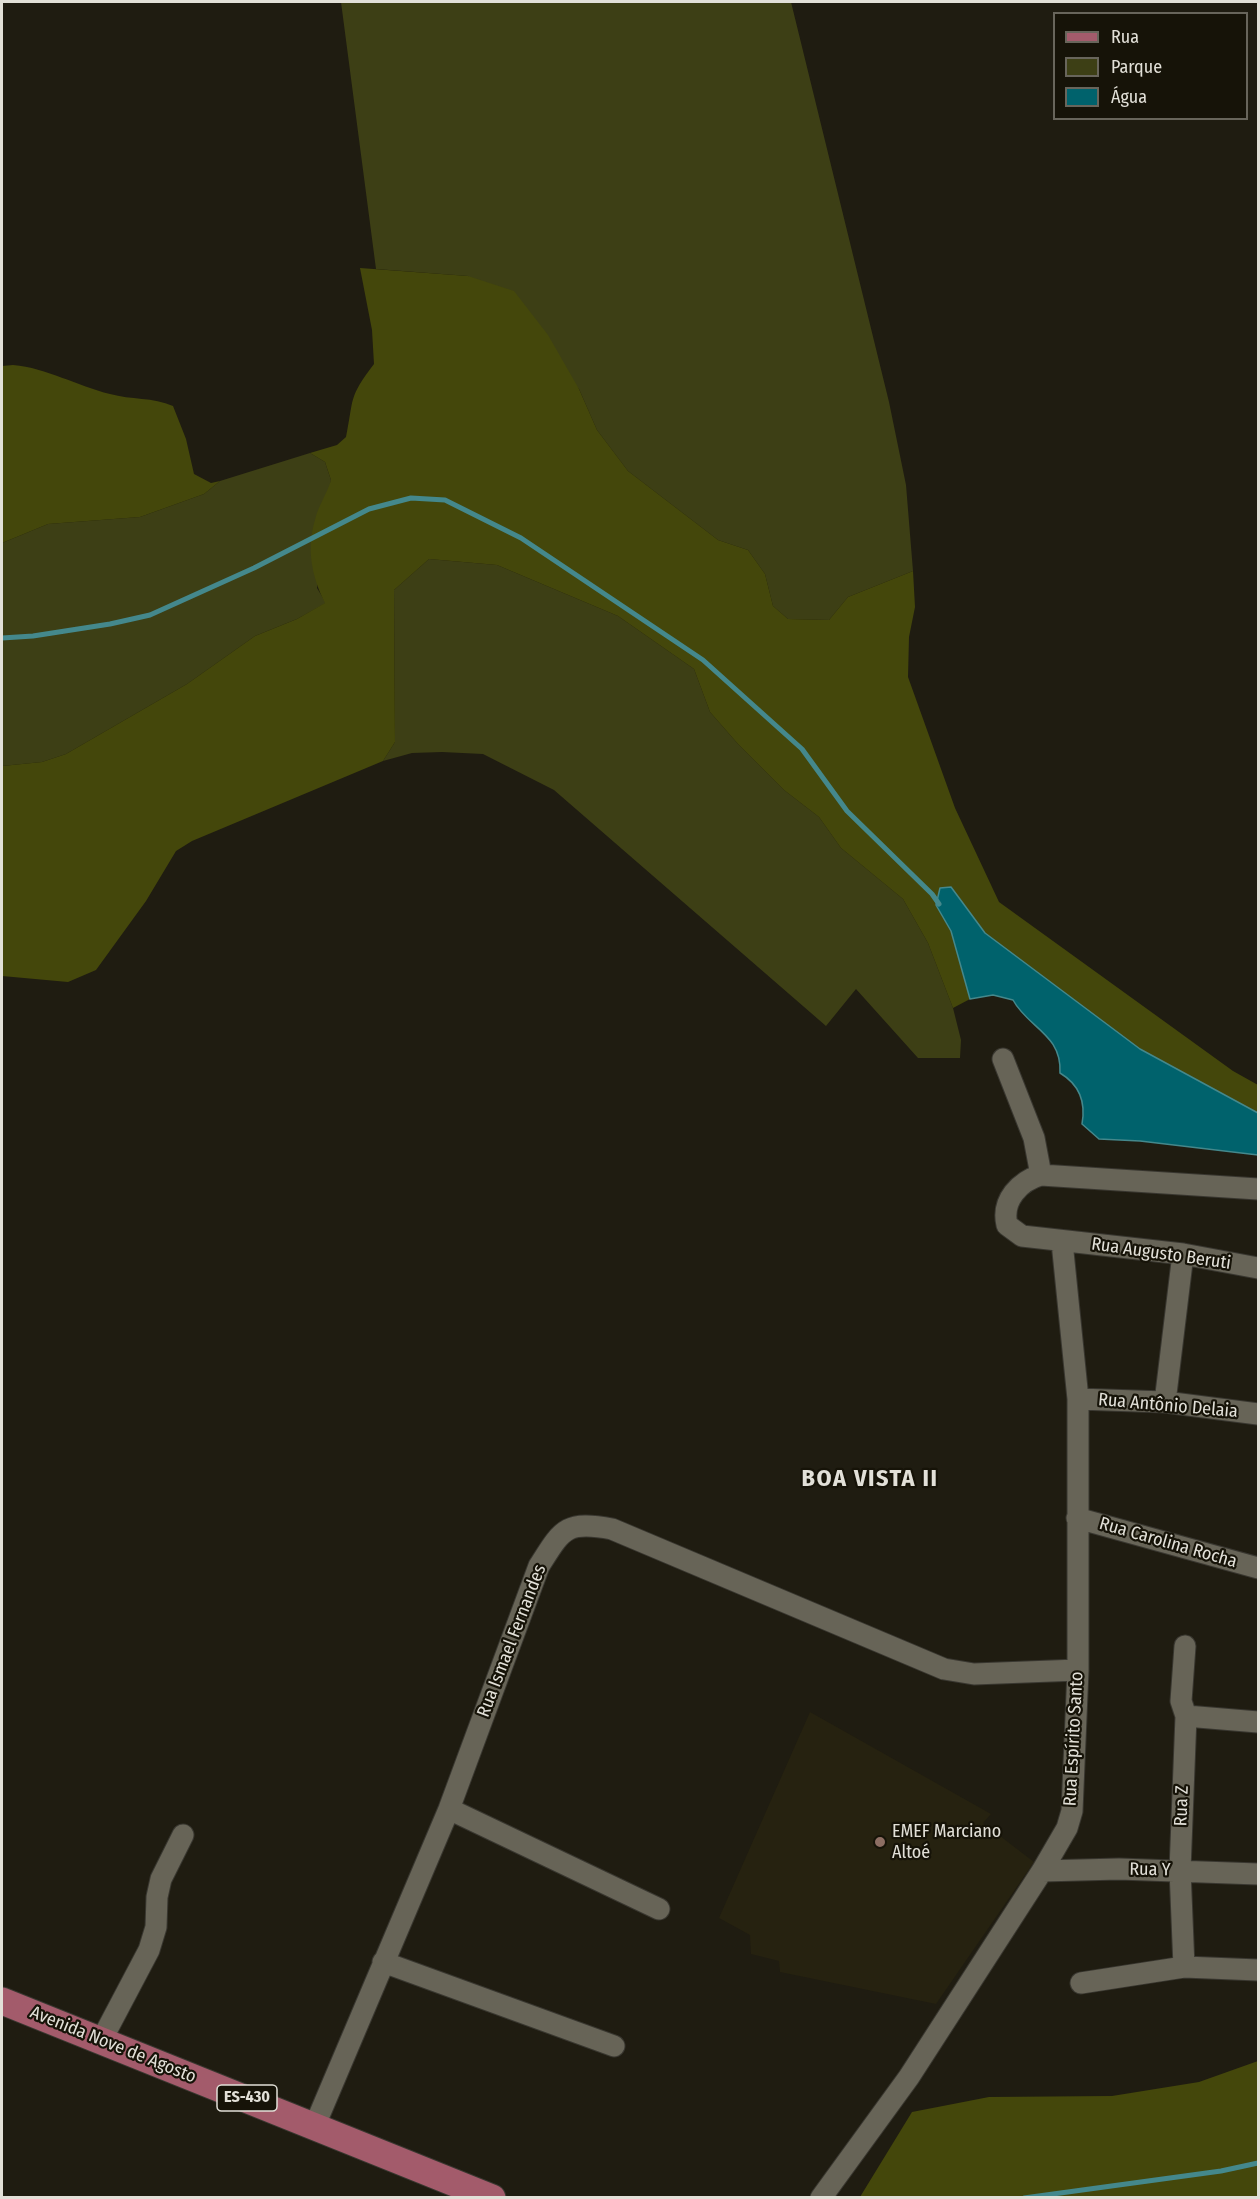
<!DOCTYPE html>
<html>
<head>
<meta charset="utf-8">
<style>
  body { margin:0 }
  #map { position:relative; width:1260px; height:2199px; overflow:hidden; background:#1f1c11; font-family:"Fira Sans Condensed",sans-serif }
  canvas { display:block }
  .frame { position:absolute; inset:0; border:3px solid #e2e0d8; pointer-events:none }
  .legend { position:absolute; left:1053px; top:12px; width:195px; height:108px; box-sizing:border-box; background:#161308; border:2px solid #68655b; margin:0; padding:8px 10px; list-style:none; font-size:18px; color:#e2e0d8 }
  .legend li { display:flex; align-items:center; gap:12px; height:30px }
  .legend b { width:30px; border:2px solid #68655b }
</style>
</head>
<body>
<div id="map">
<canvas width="1260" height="2199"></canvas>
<div class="frame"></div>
<ul class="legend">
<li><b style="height:8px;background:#a35b6b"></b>Rua</li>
<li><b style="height:16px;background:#3d3f15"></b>Parque</li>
<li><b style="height:16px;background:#00626c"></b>Água</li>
</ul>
</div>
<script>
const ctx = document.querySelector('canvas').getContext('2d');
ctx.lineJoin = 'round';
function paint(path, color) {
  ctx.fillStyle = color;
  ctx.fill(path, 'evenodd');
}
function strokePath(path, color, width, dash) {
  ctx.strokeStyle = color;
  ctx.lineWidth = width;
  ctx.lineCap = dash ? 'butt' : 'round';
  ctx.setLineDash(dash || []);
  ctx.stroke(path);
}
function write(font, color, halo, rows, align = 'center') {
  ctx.font = font + ' "Fira Sans Condensed",sans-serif';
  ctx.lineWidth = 4.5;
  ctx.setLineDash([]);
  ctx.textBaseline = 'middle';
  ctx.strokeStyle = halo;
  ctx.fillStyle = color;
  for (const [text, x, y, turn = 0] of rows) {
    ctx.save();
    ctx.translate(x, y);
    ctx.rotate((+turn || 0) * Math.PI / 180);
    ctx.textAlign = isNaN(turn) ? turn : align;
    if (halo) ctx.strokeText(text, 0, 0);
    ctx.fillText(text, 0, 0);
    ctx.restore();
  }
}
const built = new Path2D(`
  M 810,1712 L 991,1814 L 983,1823 L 1034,1862 L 936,2004 L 780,1972 L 779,1961 L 751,1954 L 750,1935 L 719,1918 Z`);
const green = new Path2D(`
  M 341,2 L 791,2 L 889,402 L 906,485 L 913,571 L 848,597 L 829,620 L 788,619 L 773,606 L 765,574 L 748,550 L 718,540 L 628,471 L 597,430 L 579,389 L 468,276 L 376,269 Z
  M 310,453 L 325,462 L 331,480 L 317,588 L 326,603 L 297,619 L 255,636 L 187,684 L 66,754 L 42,762 L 2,766 L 2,543 L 48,524 L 140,517 L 204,494 L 220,481 Z
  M 429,559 L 497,565 L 618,616 L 694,669 L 710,712 L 738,744 L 784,790 L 819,817 L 841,848 L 903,899 L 928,943 L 953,1008 L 961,1040 L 960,1058 L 918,1058 L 856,989 L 826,1026 L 554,790 L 483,754 L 442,752 L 412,753 L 383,761 L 395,742 L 394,590 Z`);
const forest = new Path2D(`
  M 360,268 L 468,276 L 514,291 L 548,335 L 579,389 L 597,430 L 628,471 L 718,540 L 748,550 L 765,574 L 773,606 L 788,619 L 829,620 L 848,597 L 913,571 L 915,607 L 909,637 L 908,677 L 955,808 L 999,902 L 1233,1071 L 1258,1085 L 1258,1113 L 1140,1049 L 985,933 L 951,887 L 936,905 L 951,931 L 970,999 L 953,1008 L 928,943 L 903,899 L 841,848 L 819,817 L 784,790 L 738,744 L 710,712 L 694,669 L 618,616 L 497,565 L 429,559 L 394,590 L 395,742 L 383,761 L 192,841 L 176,851 L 146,901 L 96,970 L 68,982 L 2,976 L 2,766 L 42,762 L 66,754 L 187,684 L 255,636 L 297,619 L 325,603 C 312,577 306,549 315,520 C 318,506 327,494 331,480 L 325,462 L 310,453 L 337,445 L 346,437 C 354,398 348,398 374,364 L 372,330 Z
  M 13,365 C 47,368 77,386 110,394 C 131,400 153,397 173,406 L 186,439 L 194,474 L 211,483 L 220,481 L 204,494 L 140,517 L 48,524 L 2,543 L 2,366 Z
  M 1258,2061 L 1258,2197 L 860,2197 L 912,2112 L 989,2097 L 1112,2096 L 1199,2082 Z`);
const water = new Path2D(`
  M 951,887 L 985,933 L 1140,1049 L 1258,1113 L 1258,1155 L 1140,1141 L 1099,1139 L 1082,1124 C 1086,1102 1080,1085 1060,1073 C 1062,1034 1028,1028 1013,1000 L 993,995 L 970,999 L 951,931 L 936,905 L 940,888 Z`);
const stream = new Path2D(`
  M 2,638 L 33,636 L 110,624 L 150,615 L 254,568 L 369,509 L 411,498 L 445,500 L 521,538 L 703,660 L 802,749 L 847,811 L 932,894 L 939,904
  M 1024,2198 L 1221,2171 L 1258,2163`);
const minor = new Path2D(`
  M 1003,1059 L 1034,1138 L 1041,1175
  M 1258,1189 L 1041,1175 C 1020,1181 1001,1200 1007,1225 L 1022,1236 L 1183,1254 L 1258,1268
  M 1078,1399 L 1165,1402 L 1258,1414
  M 1165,1402 L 1183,1254
  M 1077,1518 L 1258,1568
  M 1186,1716 L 1258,1722
  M 449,1809 L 659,1909
  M 1042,1871 L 1119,1869 L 1258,1874
  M 383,1962 L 614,2046
  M 1184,1967 L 1180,1870 L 1186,1716 L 1181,1701 L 1185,1646
  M 1081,1983 L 1184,1967 L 1258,1970
  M 101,2041 L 149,1950 L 156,1927 L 157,1897 L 161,1879 L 183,1835
  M 315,2125 L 449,1809 L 539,1566 C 562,1530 565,1520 612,1529 L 944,1669 L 974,1674 L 1078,1670
  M 821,2198 L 909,2077 L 1042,1871 L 1067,1828 L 1072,1811 L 1078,1670 L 1078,1399 L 1062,1242`);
const major = new Path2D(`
  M 2,2001 L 492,2198`);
const markers = [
  [880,1842,6,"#8d6e63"]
];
const shields = [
  [247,2098,60]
];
const shieldNames = [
  ["ES-430",247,2098]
];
const streetNames = [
  ["Rua Augusto Beruti",1161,1254,8],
  ["Rua Antônio Delaia",1168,1406,5],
  ["Rua Carolina Rocha",1168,1543,16],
  ["Rua Ismael Fernandes",512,1641,-69],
  ["Rua Espírito Santo",1074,1739,-87],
  ["Rua Z",1182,1806,-88],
  ["Rua Y",1150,1870,1],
  ["Avenida Nove de Agosto",113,2045,22]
];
const poiNames = [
  ["EMEF Marciano",892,1832],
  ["Altoé",892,1853]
];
const districtNames = [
  ["BOA VISTA II",870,1479]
];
paint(built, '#262210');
paint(green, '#3d3f15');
paint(forest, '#44470b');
paint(water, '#00626c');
strokePath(water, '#44888c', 1.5);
strokePath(stream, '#44888c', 5);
strokePath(minor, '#393730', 23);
strokePath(major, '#393730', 29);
strokePath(minor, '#676457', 21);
strokePath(major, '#a35b6b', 27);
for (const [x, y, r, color] of markers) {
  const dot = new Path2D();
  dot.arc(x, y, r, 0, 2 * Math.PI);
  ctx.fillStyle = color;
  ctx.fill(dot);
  strokePath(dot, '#161308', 2);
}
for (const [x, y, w] of shields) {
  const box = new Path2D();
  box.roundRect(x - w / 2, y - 13, w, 26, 4.5);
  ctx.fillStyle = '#161308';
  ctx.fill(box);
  strokePath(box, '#e2e0d8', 1.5);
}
write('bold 16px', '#e2e0d8', null, shieldNames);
write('18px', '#e2e0d8', '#161308', streetNames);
write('18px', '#e2e0d8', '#161308', poiNames, 'left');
ctx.letterSpacing = '1.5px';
write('bold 24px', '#e2e0d8', '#161308', districtNames);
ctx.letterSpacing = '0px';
</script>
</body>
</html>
